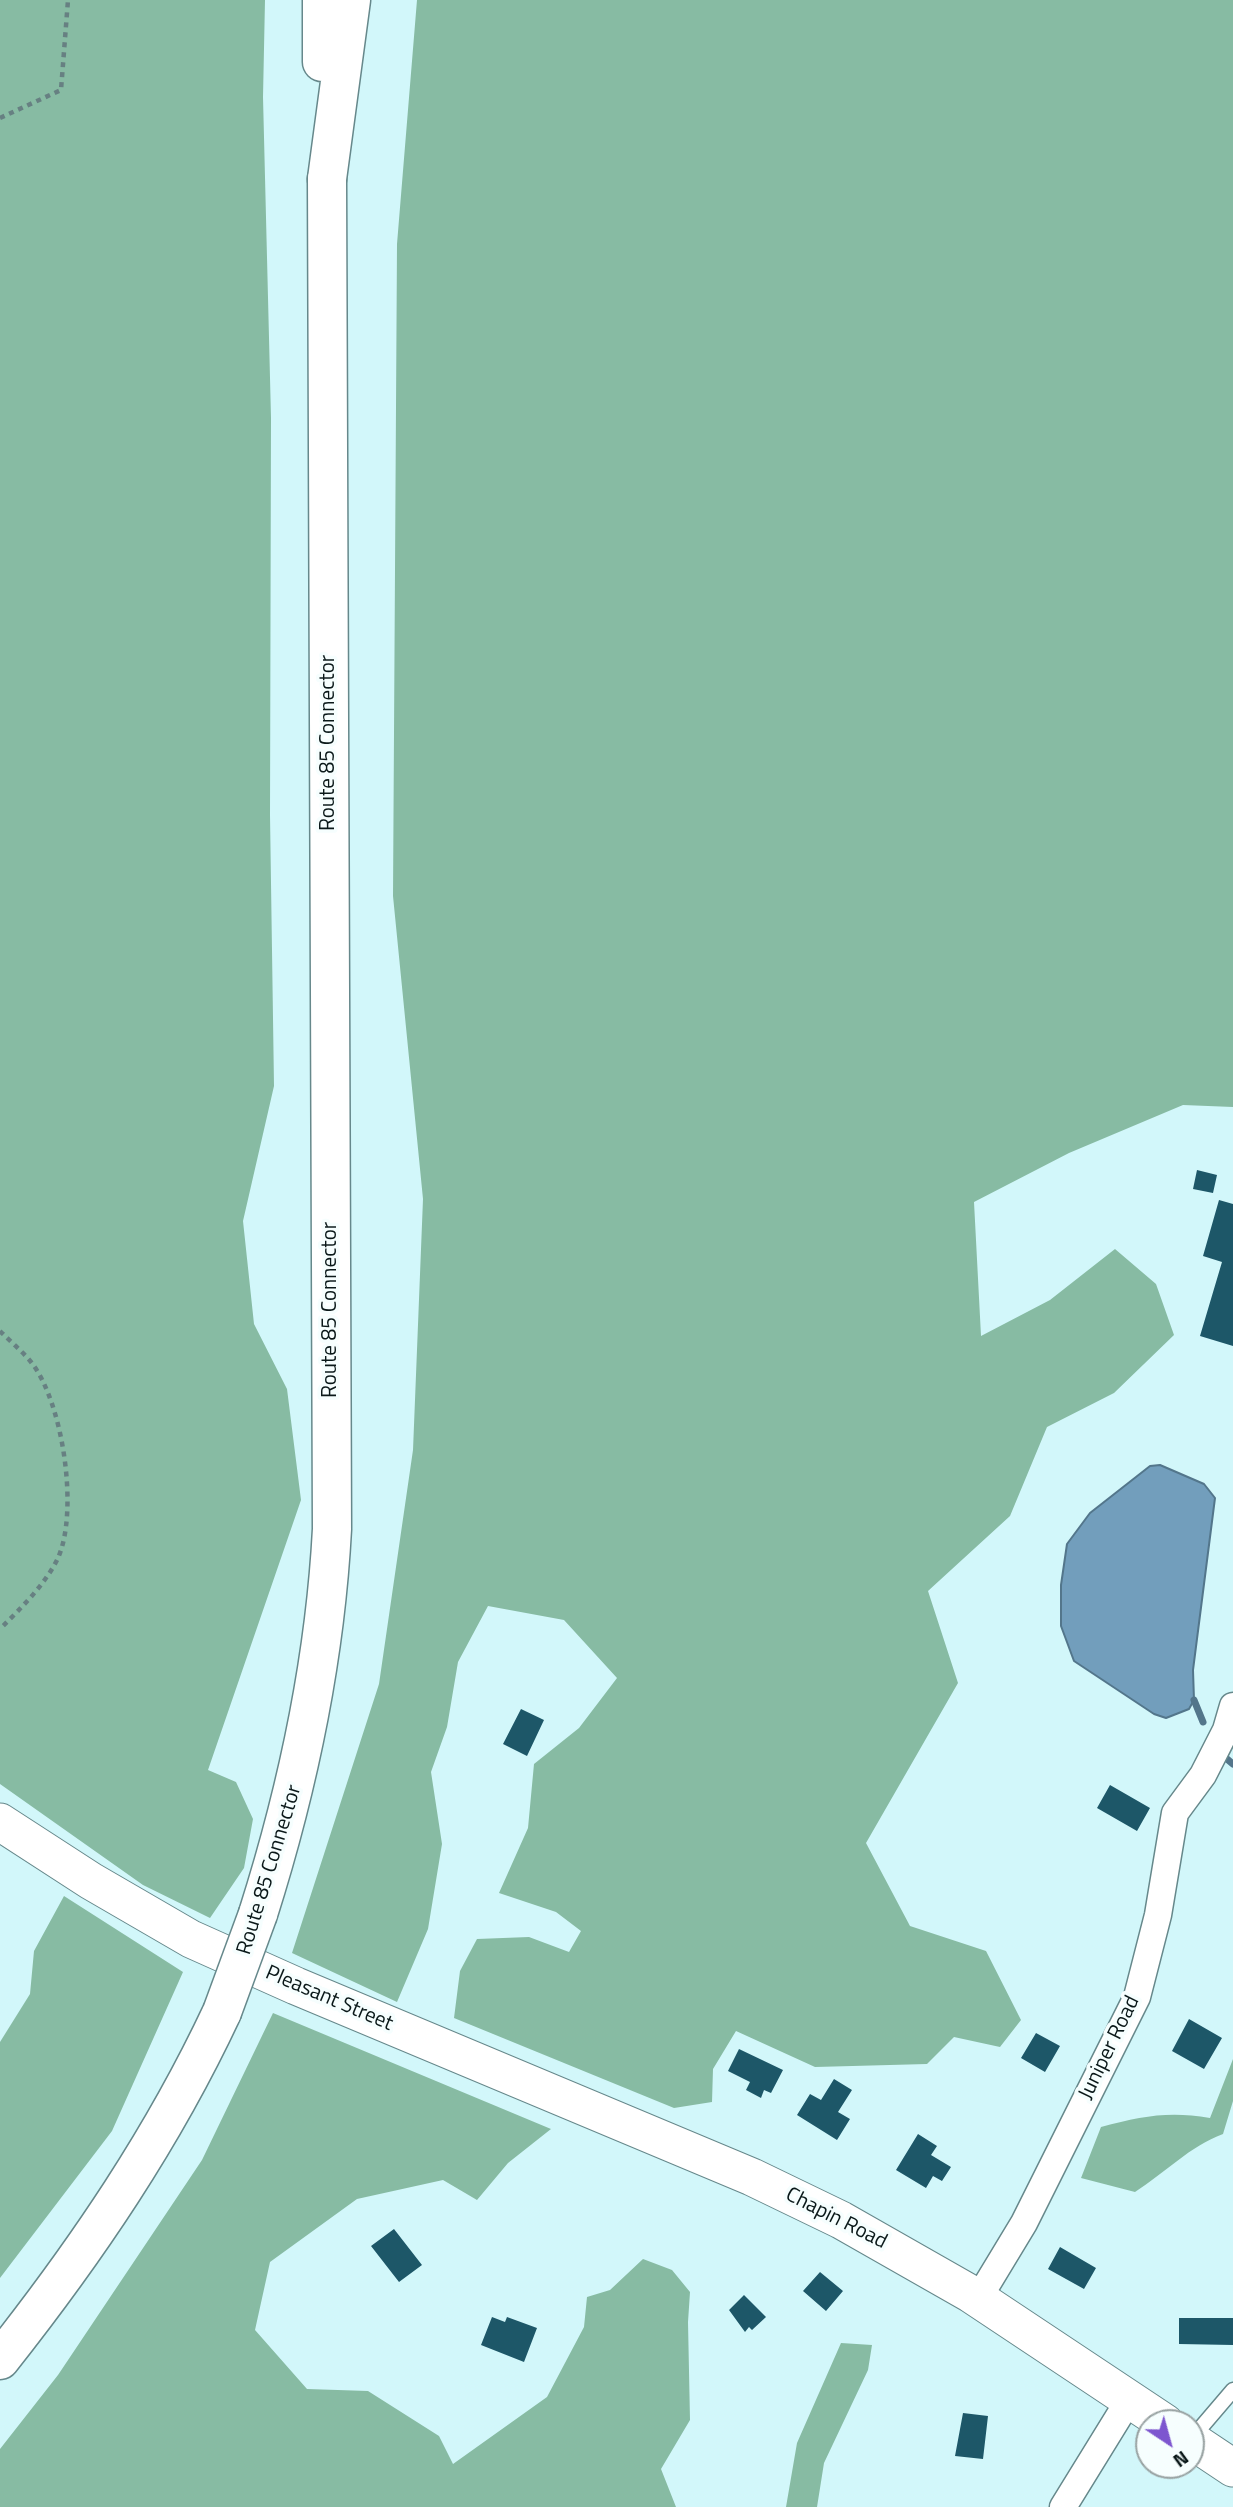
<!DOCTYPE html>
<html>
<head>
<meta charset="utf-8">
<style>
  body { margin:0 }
  #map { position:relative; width:1233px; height:2507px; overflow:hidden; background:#d2f7fa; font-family:"Titillium Web",sans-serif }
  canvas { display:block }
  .north { position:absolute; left:1135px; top:2409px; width:70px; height:70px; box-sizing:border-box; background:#f6fefe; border:2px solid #98a2a2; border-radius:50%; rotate:144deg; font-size:19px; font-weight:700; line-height:28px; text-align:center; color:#0a1819 }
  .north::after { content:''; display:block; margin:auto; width:24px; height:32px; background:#7d56cf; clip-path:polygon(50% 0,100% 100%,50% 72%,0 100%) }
</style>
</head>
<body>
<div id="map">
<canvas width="1233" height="2507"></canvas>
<div class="north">N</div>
</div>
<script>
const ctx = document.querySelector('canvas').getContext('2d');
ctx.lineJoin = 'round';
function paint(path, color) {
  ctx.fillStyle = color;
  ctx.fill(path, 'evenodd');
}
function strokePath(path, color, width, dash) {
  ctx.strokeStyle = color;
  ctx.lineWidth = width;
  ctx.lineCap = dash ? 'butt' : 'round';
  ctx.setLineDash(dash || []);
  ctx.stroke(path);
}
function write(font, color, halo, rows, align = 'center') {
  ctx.font = font + ' "Titillium Web",sans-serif';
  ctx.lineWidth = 7;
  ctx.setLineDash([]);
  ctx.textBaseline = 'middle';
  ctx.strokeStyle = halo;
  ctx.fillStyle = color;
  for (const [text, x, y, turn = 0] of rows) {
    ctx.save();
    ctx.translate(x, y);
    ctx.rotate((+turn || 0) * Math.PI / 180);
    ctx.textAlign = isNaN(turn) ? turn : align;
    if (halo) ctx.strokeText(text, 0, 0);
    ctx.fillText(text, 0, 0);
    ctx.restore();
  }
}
const forest = new Path2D(`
  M 0,0 L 265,0 L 263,97 L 271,418 L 270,815 L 274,1086 L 243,1221 L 254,1324 L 287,1389 L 301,1500 L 208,1770 L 236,1782 L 253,1819 L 244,1868 L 210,1918 L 143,1885 L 0,1784 Z
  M 417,0 L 1233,0 L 1233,1107 L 1183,1105 L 1069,1153 L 974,1202 L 981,1336 L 1050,1300 L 1115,1249 L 1156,1284 L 1174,1335 L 1114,1393 L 1047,1427 L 1010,1516 L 928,1591 L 958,1683 L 866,1843 L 910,1926 L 986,1951 L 1021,2020 L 1000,2047 L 954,2037 L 927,2064 L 815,2067 L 736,2031 L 713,2069 L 712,2102 L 674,2108 L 454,2018 L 460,1971 L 477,1939 L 529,1937 L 569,1952 L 581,1931 L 556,1912 L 499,1893 L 528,1828 L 534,1764 L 579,1728 L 617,1678 L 564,1620 L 488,1606 L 458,1662 L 447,1727 L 431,1772 L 442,1844 L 428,1929 L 397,2002 L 292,1953 L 379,1684 L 413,1450 L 423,1199 L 393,896 L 397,244 Z
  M 64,1896 L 183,1972 L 112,2131 L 0,2278 L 0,2042 L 30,1994 L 34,1951 Z
  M 273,2013 L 551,2129 L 508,2163 L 477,2200 L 443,2180 L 357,2199 L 270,2262 L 255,2330 L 307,2389 L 368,2391 L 439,2436 L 453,2464 L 547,2397 L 584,2327 L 587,2297 L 610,2290 L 643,2259 L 672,2270 L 690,2292 L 688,2322 L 690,2420 L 661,2469 L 676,2507 L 0,2507 L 0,2449 L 58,2375 L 202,2160 Z
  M 1233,2059 L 1233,2101 L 1223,2134 C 1190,2146 1165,2173 1135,2192 L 1081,2178 L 1101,2127 C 1142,2116 1169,2111 1210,2118 Z
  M 841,2343 L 872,2345 L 868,2370 L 824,2463 L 817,2507 L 786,2507 L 797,2443 Z`);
const water = new Path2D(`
  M 1160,1465 L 1204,1484 L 1215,1498 L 1193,1670 L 1194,1700 L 1189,1709 L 1166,1718 L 1154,1714 L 1074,1661 L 1061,1626 L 1061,1585 L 1067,1544 L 1090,1513 L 1150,1466 Z`);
const stream = new Path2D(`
  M 1194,1700 L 1203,1722
  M 1227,1759 L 1233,1764`);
const building = new Path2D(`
  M 1197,1170 L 1217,1175 L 1213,1193 L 1193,1189 Z
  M 1219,1200 L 1233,1204 L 1233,1346 L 1200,1336 L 1222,1262 L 1203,1256 Z
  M 521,1709 L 544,1720 L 527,1756 L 503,1744 Z
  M 1110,1785 L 1150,1808 L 1137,1831 L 1097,1808 Z
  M 1189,2019 L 1222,2038 L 1204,2069 L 1172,2051 Z
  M 1036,2033 L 1060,2046 L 1045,2072 L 1021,2058 Z
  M 739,2049 L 783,2070 L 771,2093 L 764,2090 L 761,2098 L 746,2090 L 750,2082 L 728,2071 Z
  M 834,2079 L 852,2090 L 838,2112 L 850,2119 L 837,2140 L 797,2115 L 810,2094 L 821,2100 Z
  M 918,2134 L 937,2146 L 931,2155 L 951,2167 L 942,2181 L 933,2176 L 926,2188 L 896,2170 Z
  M 394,2229 L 422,2265 L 399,2282 L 371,2246 Z
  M 1060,2247 L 1096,2268 L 1084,2289 L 1048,2269 Z
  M 820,2272 L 843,2291 L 826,2311 L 803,2291 Z
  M 744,2295 L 766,2317 L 752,2330 L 749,2327 L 745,2332 L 729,2310 Z
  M 492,2317 L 505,2322 L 507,2317 L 537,2328 L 524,2362 L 481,2345 Z
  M 1179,2318 L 1233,2318 L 1233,2345 L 1179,2344 Z
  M 963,2413 L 988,2416 L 983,2459 L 955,2456 Z`);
const path = new Path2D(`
  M 0,118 L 61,90 L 68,0
  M 0,1331 C 10,1341 22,1351 31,1362 C 63,1402 79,1511 58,1558 C 45,1585 20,1609 0,1629`);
const lane = new Path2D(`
  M 1192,2438 L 1233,2390`);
const street = new Path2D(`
  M 978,2299 L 1024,2223 L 1137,1997 L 1158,1915 L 1175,1813 L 1203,1775 L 1226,1730 L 1233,1706
  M 1063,2507 L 1129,2400`);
const secondary = new Path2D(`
  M 0,1822 L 91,1881 L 191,1939 L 296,1986 L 752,2177 L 841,2220 L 971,2294 L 1165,2423
  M 1191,2440 L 1233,2468`);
const primary = new Path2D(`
  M 258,1914 C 298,1788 325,1662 332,1529 L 327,179
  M 0,2360 C 87,2250 163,2138 222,2012`);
const highway = new Path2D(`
  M 322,0 L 322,62
  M 327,179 L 351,0`);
const primaryBridge = new Path2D(`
  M 222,2012 L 258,1914`);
const streetNames = [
  ["Route 85 Connector",329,743,-90],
  ["Route 85 Connector",331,1310,-90],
  ["Route 85 Connector",270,1870,-73],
  ["Pleasant Street",329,1999,23],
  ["Juniper Road",1110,2048,-64],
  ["Chapin Road",836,2219,27]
];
paint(forest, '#87bba3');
paint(water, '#729ebc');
strokePath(water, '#53768b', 2);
strokePath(stream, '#53768b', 7);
paint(building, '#1d5768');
strokePath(lane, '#66888b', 17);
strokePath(street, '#66888b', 29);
strokePath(secondary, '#66888b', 39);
strokePath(primary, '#66888b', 41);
strokePath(highway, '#66888b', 41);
strokePath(path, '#678082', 4.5, [5, 5]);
strokePath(lane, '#fff', 14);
strokePath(street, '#fff', 26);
strokePath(secondary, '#fff', 37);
strokePath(primary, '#fff', 38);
strokePath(highway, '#fff', 38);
strokePath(primaryBridge, '#66888b', 41, []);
strokePath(primaryBridge, '#fff', 38);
write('21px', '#0a1819', '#f6fefe', streetNames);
</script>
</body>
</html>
